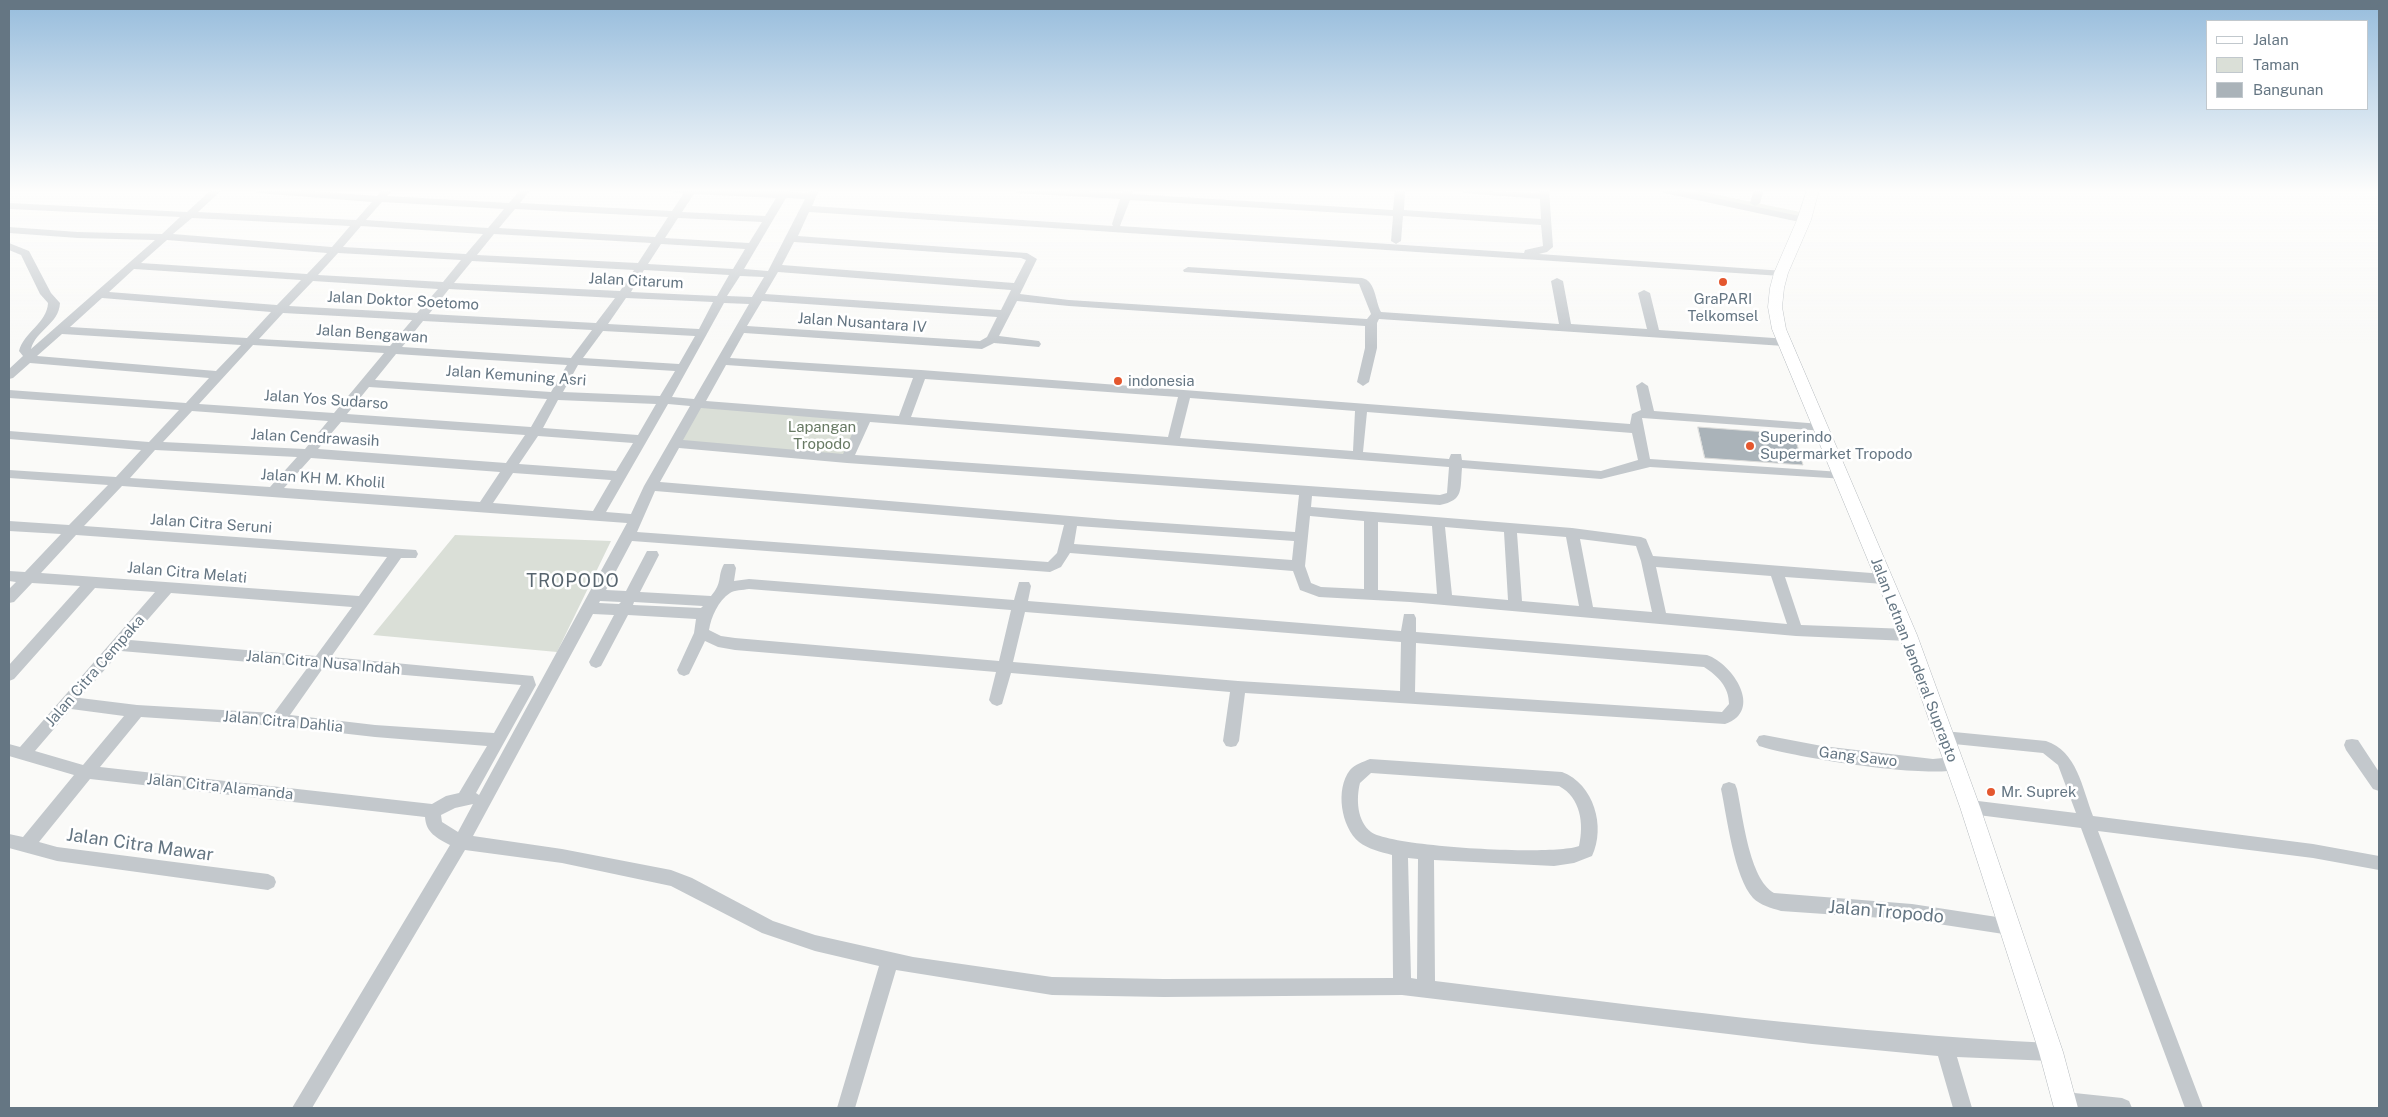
<!DOCTYPE html>
<html>
<head>
<meta charset="utf-8">
<style>
  body { margin:0 }
  #map { position:relative; width:2388px; height:1117px; overflow:hidden; background:#fafaf8; font-family:"Public Sans",sans-serif }
  canvas { display:block }
  .frame { position:absolute; inset:0; border:10px solid #657683; pointer-events:none }
  .legend { position:absolute; left:2206px; top:20px; width:162px; height:90px; box-sizing:border-box; background:#fff; border:1px solid #c1c8cd; margin:0; padding:6px 9px; list-style:none; font-size:15px; color:#657683 }
  .legend li { display:flex; align-items:center; gap:10px; height:25px }
  .legend b { width:25px; border:1px solid #c1c8cd }
</style>
</head>
<body>
<div id="map">
<canvas width="2388" height="1117"></canvas>
<div class="frame"></div>
<ul class="legend">
<li><b style="height:6px;background:#fff"></b>Jalan</li>
<li><b style="height:14px;background:#dadfd7"></b>Taman</li>
<li><b style="height:14px;background:#aab3b9"></b>Bangunan</li>
</ul>
</div>
<script>
const ctx = document.querySelector('canvas').getContext('2d');
ctx.lineJoin = 'round';
function paint(path, color) {
  ctx.fillStyle = color;
  ctx.fill(path, 'evenodd');
}
function strokePath(path, color, width, dash) {
  ctx.strokeStyle = color;
  ctx.lineWidth = width;
  ctx.lineCap = dash ? 'butt' : 'round';
  ctx.setLineDash(dash || []);
  ctx.stroke(path);
}
function write(font, color, halo, rows, align = 'center') {
  ctx.font = font + ' "Public Sans",sans-serif';
  ctx.lineWidth = 5;
  ctx.setLineDash([]);
  ctx.textBaseline = 'middle';
  ctx.strokeStyle = halo;
  ctx.fillStyle = color;
  for (const [text, x, y, turn = 0] of rows) {
    ctx.save();
    ctx.translate(x, y);
    ctx.rotate((+turn || 0) * Math.PI / 180);
    ctx.textAlign = isNaN(turn) ? turn : align;
    if (halo) ctx.strokeText(text, 0, 0);
    ctx.fillText(text, 0, 0);
    ctx.restore();
  }
}
const green = new Path2D(`
  M 1681,190 L 1694,190 L 1805,213 L 1802,219 L 1684,195 Z
  M 698,404 L 866,417 L 847,459 L 676,444 Z
  M 455,535 L 611,541 L 557,652 L 373,635 Z`);
const building = new Path2D(`
  M 1698,427 L 1794,434 L 1803,465 L 1705,458 Z`);
const minor = new Path2D(`
  M 211,190 L 222,190 L 198,212 L 356,220 L 372,202 L 258,193 L 253,190 L 298,190 L 377,196 L 382,190 L 392,190 L 387,196 L 509,203 L 520,190 L 530,190 L 520,203 L 672,211 L 684,193 L 673,192 L 672,190 L 791,190 L 790,192 L 808,193 L 809,190 L 819,190 L 812,206 L 1113,226 L 1112,224 L 1120,199 L 1018,193 L 1013,190 L 1066,190 L 1122,193 L 1123,190 L 1133,190 L 1132,194 L 1393,210 L 1395,190 L 1405,190 L 1404,210 L 1541,219 L 1540,199 L 1465,193 L 1460,190 L 1539,193 L 1539,190 L 1549,190 L 1553,247 L 1547,252 L 1539,254 L 1785,271 L 1786,273 L 1781,276 L 809,212 L 798,236 L 1027,253 L 1037,259 L 1020,294 L 1069,300 L 1367,319 L 1371,314 L 1359,284 L 1184,272 L 1183,270 L 1188,267 L 1362,278 C 1376,281 1375,301 1381,312 L 1559,324 L 1551,281 L 1557,278 L 1563,281 L 1571,324 L 1647,329 L 1638,293 L 1644,290 L 1650,293 L 1659,330 L 1788,339 L 1790,342 L 1784,346 L 1379,319 L 1377,323 L 1377,348 L 1369,382 L 1363,386 L 1357,382 L 1365,348 L 1365,326 L 1069,306 L 1017,301 L 999,336 L 1039,341 L 1041,344 L 1039,347 L 994,343 L 982,349 L 744,333 L 730,358 L 921,370 L 1630,424 L 1632,414 L 1641,410 L 1636,386 L 1642,382 L 1648,386 L 1654,411 L 1821,424 L 1827,428 L 1825,431 L 1642,418 L 1650,459 L 1841,472 L 1846,473 L 1847,476 L 1846,479 L 1650,467 L 1601,479 L 1462,468 C 1460,490 1464,500 1440,505 L 1312,496 L 1311,507 L 1572,528 L 1641,537 L 1646,539 L 1653,556 L 1884,574 L 1889,575 L 1891,579 L 1889,583 L 1884,584 L 1785,577 L 1801,625 L 1908,629 L 1913,631 L 1915,635 L 1913,639 L 1908,641 L 1796,636 L 1410,602 L 1319,597 L 1300,590 L 1293,571 L 1070,553 L 1061,567 L 1050,572 L 632,541 L 606,590 L 626,591 L 647,551 L 657,551 L 659,555 L 640,592 L 711,596 C 723,582 717,577 724,564 L 734,564 L 736,568 L 734,581 L 749,579 L 1014,600 L 1019,582 L 1029,582 L 1031,586 L 1028,601 L 1401,631 L 1404,614 L 1414,614 L 1416,618 L 1416,632 L 1707,655 C 1733,664 1764,711 1725,724 L 1245,693 L 1239,741 L 1236,746 L 1231,747 L 1226,746 L 1223,741 L 1230,692 L 1011,673 L 1002,704 L 997,706 L 992,704 L 989,700 L 996,672 L 735,650 L 718,647 L 705,641 L 689,674 L 684,676 L 679,674 L 677,670 L 694,633 L 696,619 L 628,615 L 601,666 L 596,668 L 591,666 L 589,662 L 614,615 L 593,614 L 473,836 L 562,849 L 671,870 L 692,878 L 773,921 L 815,935 L 913,957 L 1052,977 L 1164,979 L 1393,978 L 1392,855 C 1381,852 1368,849 1359,842 C 1341,827 1335,789 1350,770 C 1355,764 1363,762 1370,759 L 1562,772 C 1594,784 1606,827 1592,856 L 1574,863 L 1554,866 L 1434,860 L 1435,981 C 1640,1006 1845,1033 2051,1043 L 2058,1046 L 2060,1052 L 2058,1058 L 2051,1061 L 1957,1057 L 1972,1108 L 1953,1108 L 1938,1056 L 1812,1044 L 1402,995 L 1164,997 L 1052,995 L 896,970 L 855,1108 L 837,1108 L 879,966 L 815,951 L 762,933 L 671,886 L 562,863 L 465,850 L 312,1108 L 292,1108 L 450,845 C 437,838 426,833 425,817 L 90,779 L 39,842 L 57,847 L 268,874 L 274,877 L 276,882 L 274,887 L 268,890 L 57,861 L 9,848 L 9,834 L 23,837 L 74,775 L 9,756 L 9,744 L 20,747 L 155,592 L 95,588 L 14,679 L 9,681 L 9,665 L 80,586 L 32,583 L 14,602 L 9,603 L 9,589 L 16,582 L 9,581 L 9,571 L 25,572 L 61,534 L 9,531 L 9,521 L 69,525 L 108,485 L 9,478 L 9,470 L 116,477 L 141,450 L 9,439 L 9,431 L 149,442 L 179,410 L 9,398 L 9,390 L 186,403 L 209,378 L 30,363 L 13,378 L 9,379 L 9,369 L 23,356 L 19,351 C 24,332 47,323 48,303 L 40,294 L 21,255 L 9,250 L 9,243 L 29,251 L 51,293 L 60,303 C 59,324 36,330 31,349 L 155,240 L 78,238 L 9,233 L 9,227 L 78,232 L 162,234 L 180,217 L 9,209 L 9,203 L 187,212 ZM 694,194 L 776,198 L 765,216 L 682,212 ZM 786,198 L 805,199 L 768,271 L 744,269 ZM 1130,200 L 1393,216 L 1391,241 L 1396,244 L 1401,241 L 1403,216 L 1541,225 L 1543,246 L 1525,250 L 1524,253 L 1120,226 ZM 382,202 L 504,209 L 488,228 L 366,220 ZM 515,209 L 668,217 L 655,237 L 499,228 ZM 192,218 L 350,226 L 332,247 L 173,234 ZM 678,218 L 762,222 L 749,243 L 665,238 ZM 361,226 L 483,234 L 466,254 L 343,247 ZM 494,234 L 651,243 L 638,263 L 477,255 ZM 167,240 L 327,253 L 307,274 L 141,263 ZM 794,242 L 1021,258 L 1026,260 L 1014,283 L 782,265 ZM 661,244 L 745,249 L 733,269 L 648,264 ZM 338,253 L 461,260 L 443,282 L 318,275 ZM 472,261 L 634,270 L 620,291 L 454,283 ZM 134,269 L 301,280 L 277,305 L 109,292 ZM 644,270 L 729,275 L 717,296 L 631,292 ZM 778,272 L 1011,290 L 1001,310 L 765,294 ZM 740,276 L 764,277 L 752,297 L 727,296 ZM 313,281 L 438,289 L 417,313 L 289,306 ZM 449,289 L 615,298 L 596,323 L 429,314 ZM 102,298 L 271,312 L 247,338 L 70,327 ZM 626,298 L 713,302 L 699,329 L 608,324 ZM 762,301 L 997,317 L 987,337 L 980,341 L 747,326 ZM 724,303 L 749,304 L 694,399 L 672,397 ZM 283,313 L 412,320 L 390,346 L 259,339 ZM 423,321 L 592,330 L 571,358 L 402,347 ZM 603,331 L 695,336 L 679,364 L 583,358 ZM 62,334 L 241,345 L 216,371 L 37,356 ZM 253,345 L 384,353 L 334,413 L 199,404 ZM 396,354 L 567,365 L 551,392 L 375,380 ZM 578,365 L 675,371 L 660,396 L 563,392 ZM 726,365 L 913,378 L 899,416 L 706,401 ZM 925,379 L 1178,397 L 1168,437 L 911,417 ZM 369,387 L 547,399 L 531,427 L 347,414 ZM 1190,398 L 1355,411 L 1353,451 L 1180,438 ZM 558,400 L 656,404 L 638,435 L 543,428 ZM 668,404 L 690,406 L 644,486 L 631,514 L 606,512 ZM 701,408 L 858,421 L 843,454 L 683,440 ZM 192,411 L 328,421 L 305,449 L 163,442 ZM 1367,412 L 1632,433 L 1638,460 L 1601,471 L 1462,460 L 1461,454 L 1451,454 L 1449,459 L 1363,452 ZM 341,422 L 525,435 L 506,463 L 318,449 ZM 870,422 L 1449,467 L 1447,493 L 1440,495 L 855,455 ZM 538,436 L 633,443 L 616,471 L 519,464 ZM 679,448 L 847,463 L 1299,495 L 1295,532 L 1118,520 L 660,482 ZM 155,450 L 297,457 L 270,487 L 130,478 ZM 311,458 L 500,472 L 480,502 L 284,488 ZM 513,473 L 611,480 L 593,511 L 493,503 ZM 122,486 L 627,523 L 479,795 L 476,793 L 536,685 L 533,676 L 331,657 L 401,558 L 416,558 L 418,554 L 416,550 L 84,526 ZM 655,491 L 1064,525 L 1057,553 L 1048,562 L 637,532 ZM 1310,516 L 1364,521 L 1364,589 L 1321,587 L 1311,583 L 1305,566 ZM 1378,522 L 1432,526 L 1437,594 L 1378,590 ZM 1077,526 L 1294,541 L 1292,560 L 1074,544 ZM 1445,527 L 1504,532 L 1508,600 L 1452,595 ZM 1517,533 L 1566,537 L 1579,606 L 1522,601 ZM 76,535 L 387,557 L 359,596 L 41,573 ZM 1580,539 L 1636,546 L 1641,561 L 1652,612 L 1593,607 ZM 1656,567 L 1771,576 L 1787,624 L 1666,613 ZM 749,589 L 1011,610 L 999,661 L 735,638 L 721,636 L 709,630 C 711,617 718,601 730,593 C 734,590 743,590 749,589 ZM 171,593 L 352,607 L 316,656 L 130,640 ZM 600,601 L 621,602 L 619,604 L 599,603 ZM 634,602 L 703,606 L 701,608 L 633,605 ZM 1025,612 L 1401,642 L 1400,691 L 1238,681 L 1013,662 ZM 1416,643 L 1704,667 C 1718,676 1729,687 1729,704 L 1722,712 L 1415,692 ZM 121,651 L 308,667 L 274,713 L 137,705 L 80,698 ZM 323,668 L 521,685 L 494,733 L 375,725 L 290,715 ZM 71,709 L 124,716 L 83,765 L 35,751 ZM 141,717 L 278,726 L 375,737 L 487,746 L 459,793 L 446,796 L 432,804 L 100,767 ZM 1371,773 L 1559,786 C 1581,798 1584,824 1579,846 C 1554,856 1391,847 1371,832 C 1357,821 1356,799 1360,783 ZM 473,804 L 458,832 L 442,822 L 441,815 L 455,808 ZM 1408,858 L 1418,859 L 1417,979 L 1411,978 Z
  M 1659,190 L 1678,190 L 1804,217 L 1809,220 L 1804,223 L 1664,193 Z
  M 1754,190 L 1764,190 L 1760,203 L 1755,206 L 1750,203 Z
  M 1944,731 L 2046,741 C 2077,751 2082,788 2093,816 L 2313,844 L 2379,856 L 2379,870 L 2313,858 L 2098,831 L 2203,1108 L 2185,1108 L 2081,828 L 1970,814 L 1964,812 L 1962,807 L 1964,802 L 1970,800 L 2076,813 L 2058,765 L 2043,753 L 1944,743 L 1939,742 L 1936,737 L 1939,732 Z
  M 1764,735 L 1822,746 L 1933,759 L 1953,757 L 1959,759 L 1961,764 L 1959,769 C 1928,779 1792,757 1759,746 L 1756,741 L 1759,736 Z
  M 2352,739 L 2358,740 L 2379,772 L 2379,791 L 2373,789 L 2346,750 L 2344,745 L 2346,740 Z
  M 1729,782 L 1735,784 L 1737,789 C 1743,816 1749,879 1774,893 L 1912,904 L 2010,919 L 2016,921 L 2019,927 L 2016,933 L 2010,935 L 1912,920 L 1781,911 C 1771,908 1760,905 1753,898 C 1734,877 1727,817 1721,789 L 1723,784 Z
  M 2065,1092 L 2122,1098 L 2129,1101 L 2132,1108 L 2058,1108 L 2055,1102 L 2058,1095 Z`);
const major = new Path2D(`
  M 1807,190 L 1819,190 L 1811,220 L 1788,273 L 1784,288 L 1782,307 L 1786,329 L 1917,635 L 1980,807 L 2063,1052 L 2078,1108 L 2054,1108 L 2039,1052 L 1960,807 L 1899,635 L 1772,329 L 1768,307 L 1770,288 L 1774,273 L 1797,220 Z`);
const markers = [
  [1723,282,5,"#e4572e"],
  [1118,381,5,"#e4572e"],
  [1750,446,5,"#e4572e"],
  [1991,792,5,"#e4572e"]
];
const streetNames = [
  ["Jalan Citarum",636,281,3],
  ["Jalan Doktor Soetomo",403,301,3],
  ["Jalan Nusantara IV",862,323,4],
  ["Jalan Bengawan",372,334,4],
  ["Jalan Kemuning Asri",516,376,4],
  ["Jalan Yos Sudarso",326,400,4],
  ["Jalan Cendrawasih",315,438,3],
  ["Jalan KH M. Kholil",323,479,4],
  ["Jalan Citra Seruni",211,524,4],
  ["Jalan Citra Melati",187,573,5],
  ["Jalan Letnan Jenderal Suprapto",1914,660,69],
  ["Jalan Citra Nusa Indah",323,663,5],
  ["Jalan Citra Cempaka",95,671,-49],
  ["Jalan Citra Dahlia",283,722,5],
  ["Gang Sawo",1858,757,7],
  ["Jalan Citra Alamanda",220,787,6]
];
const poiNames = [
  ["GraPARI",1723,299,"center"],
  ["Telkomsel",1723,316,"center"],
  ["indonesia",1128,381],
  ["Superindo",1760,437],
  ["Supermarket Tropodo",1760,454],
  ["Mr. Suprek",2001,792]
];
const parkNames = [
  ["Lapangan",822,427],
  ["Tropodo",822,444]
];
const quarterNames = [
  ["TROPODO",573,581]
];
const nearStreetnames = [
  ["Jalan Citra Mawar",140,845,8],
  ["Jalan Tropodo",1886,912,5]
];
paint(green, '#dadfd7');
paint(building, '#aab3b9');
strokePath(building, '#dcdcda', 1);
strokePath(major, '#b5babe', 1);
paint(minor, '#c3c8cc');
paint(major, '#fff');
const sky = ctx.createLinearGradient(0, 0, 0, 346);
sky.addColorStop(0, '#96bcdc');
sky.addColorStop(0.55, '#fdfdfc');
sky.addColorStop(1, '#fdfdfc00');
ctx.fillStyle = sky;
ctx.fillRect(0, 0, 2388, 346);
for (const [x, y, r, color] of markers) {
  const dot = new Path2D();
  dot.arc(x, y, r, 0, 2 * Math.PI);
  ctx.fillStyle = color;
  ctx.fill(dot);
  strokePath(dot, '#fff', 2);
}
write('15px', '#657683', '#fff', streetNames);
write('15px', '#657683', '#fff', poiNames, 'left');
write('15px', '#687a64', '#fff', parkNames);
ctx.letterSpacing = '1px';
write('18px', '#57646e', '#fff', quarterNames);
ctx.letterSpacing = '0px';
write('18px', '#657683', '#fff', nearStreetnames);
</script>
</body>
</html>
